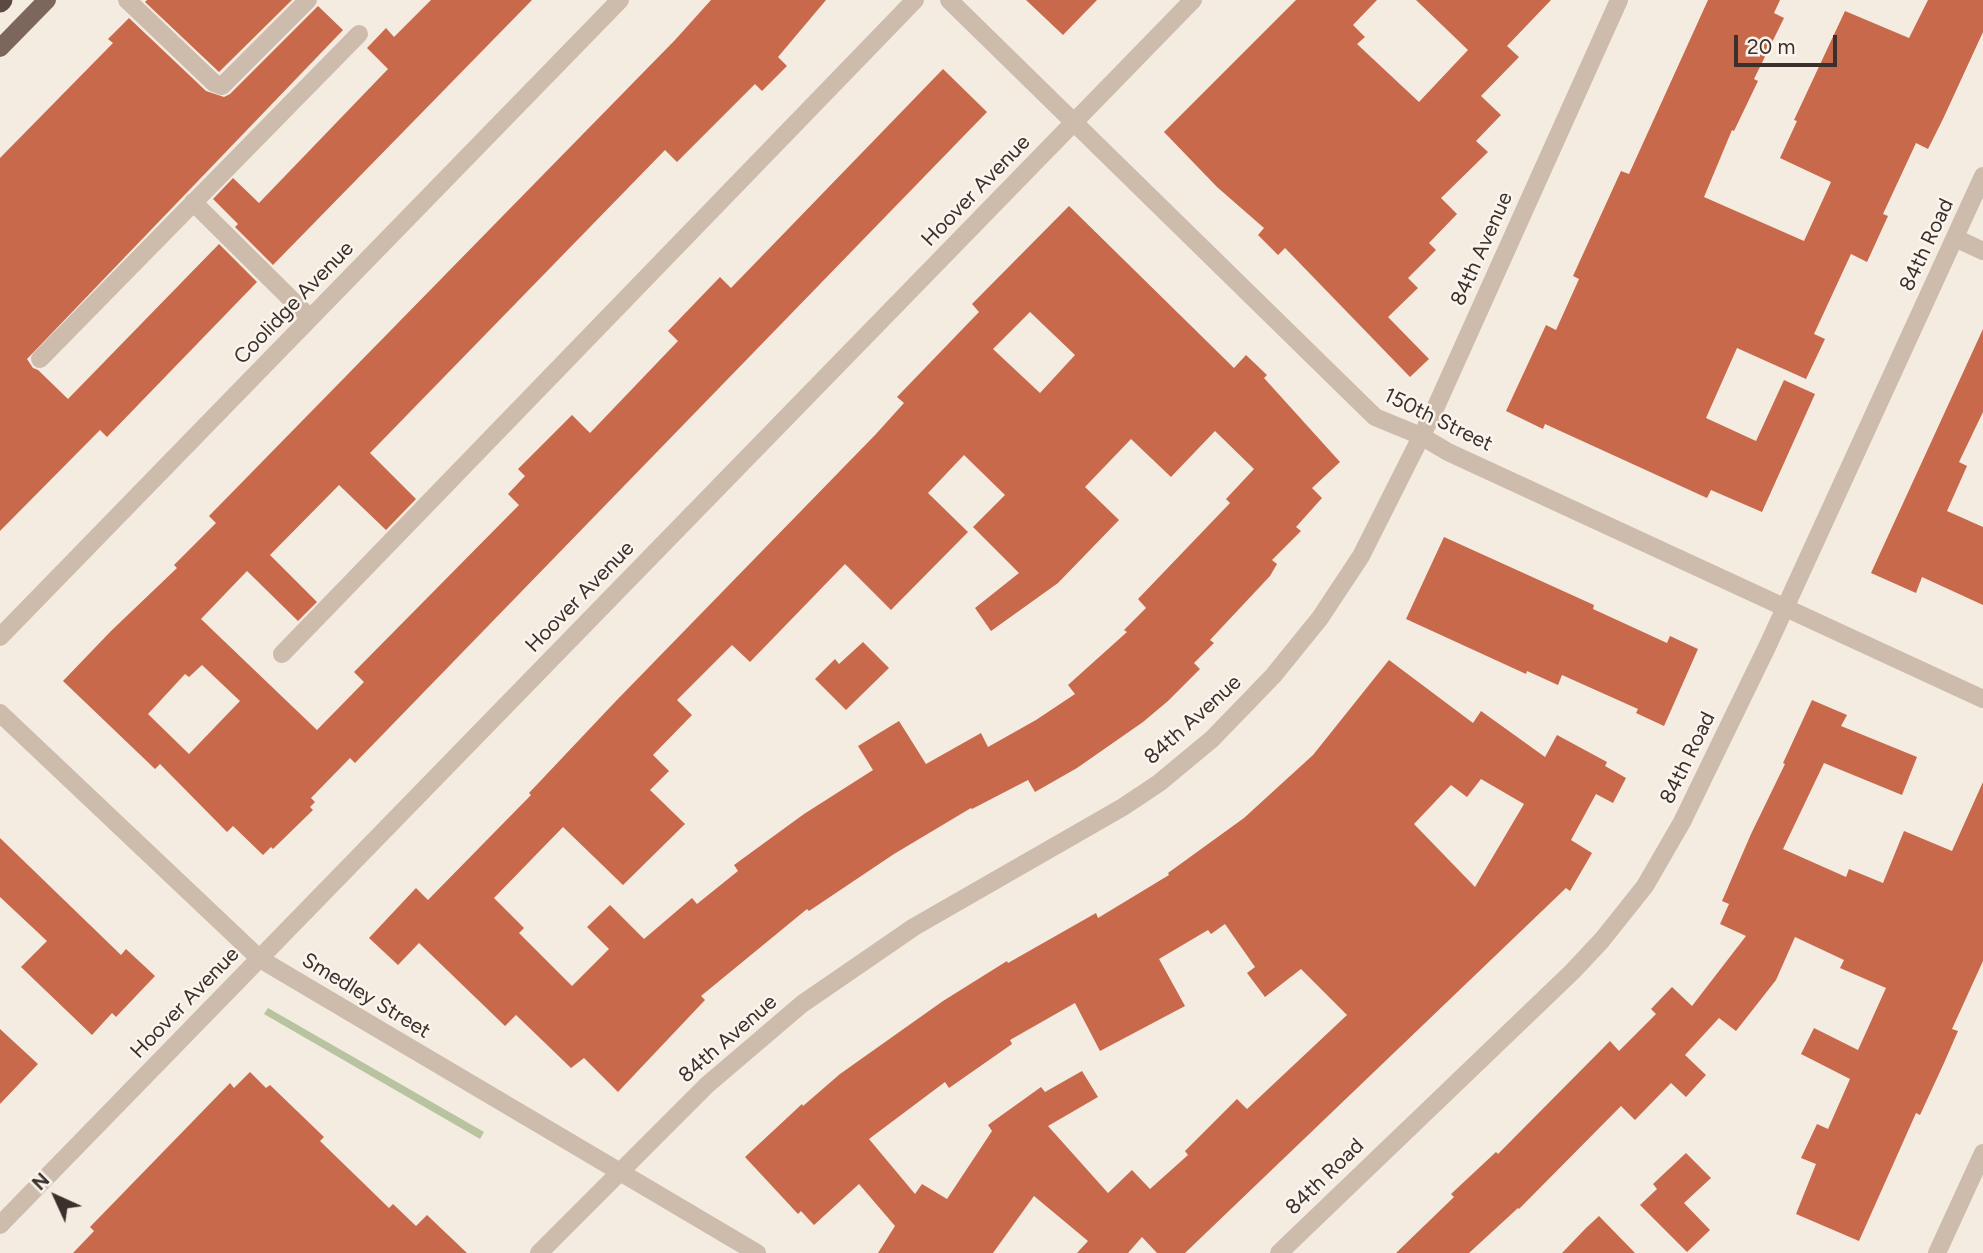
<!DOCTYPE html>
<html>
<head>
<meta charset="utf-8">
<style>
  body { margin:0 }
  #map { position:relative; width:1983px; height:1253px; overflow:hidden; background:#f4ebe1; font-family:Figtree,sans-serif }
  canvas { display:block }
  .north { position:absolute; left:21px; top:1162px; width:70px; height:70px; -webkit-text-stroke:5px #fbf5ee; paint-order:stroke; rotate:315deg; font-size:19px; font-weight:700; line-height:28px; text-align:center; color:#3b302b }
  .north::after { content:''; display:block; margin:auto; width:24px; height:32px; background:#3b302b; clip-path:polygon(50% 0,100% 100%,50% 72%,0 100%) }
  .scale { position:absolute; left:1734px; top:35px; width:103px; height:32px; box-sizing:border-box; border:4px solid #3b302b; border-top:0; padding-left:9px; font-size:21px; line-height:24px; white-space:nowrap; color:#3b302b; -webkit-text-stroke:5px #fbf5ee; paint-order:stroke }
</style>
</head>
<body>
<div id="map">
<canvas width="1983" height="1253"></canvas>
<div class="north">N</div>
<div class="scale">20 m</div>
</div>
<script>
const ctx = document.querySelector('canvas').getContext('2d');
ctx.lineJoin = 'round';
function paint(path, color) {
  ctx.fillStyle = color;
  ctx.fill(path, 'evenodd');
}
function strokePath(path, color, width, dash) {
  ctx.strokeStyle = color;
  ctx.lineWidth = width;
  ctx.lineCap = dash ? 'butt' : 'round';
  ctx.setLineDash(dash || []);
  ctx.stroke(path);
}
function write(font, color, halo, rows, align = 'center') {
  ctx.font = font + ' Figtree,sans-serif';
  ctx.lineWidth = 5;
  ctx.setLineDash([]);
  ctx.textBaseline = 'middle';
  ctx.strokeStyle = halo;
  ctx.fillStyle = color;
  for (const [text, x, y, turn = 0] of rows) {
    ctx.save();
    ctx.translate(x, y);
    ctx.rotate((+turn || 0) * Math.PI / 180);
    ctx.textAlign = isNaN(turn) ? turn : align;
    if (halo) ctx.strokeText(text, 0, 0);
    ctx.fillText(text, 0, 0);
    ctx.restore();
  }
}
const green = new Path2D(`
  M 268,1008 L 484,1132 L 480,1139 L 264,1014 Z`);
const building = new Path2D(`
  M 147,0 L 292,0 L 219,72 L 145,2 Z
  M 431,0 L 532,0 L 273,265 L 235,227 L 238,224 L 213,199 L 233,178 L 259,203 L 388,69 L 367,48 L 386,28 L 394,37 Z
  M 711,0 L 826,0 L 778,57 L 787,66 L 762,91 L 755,84 L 677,162 L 665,150 L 370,453 L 416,499 L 386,530 L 339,485 L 270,555 L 317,602 L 298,621 L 247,571 L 201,619 L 317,730 L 364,682 L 354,672 L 519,505 L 508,494 L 525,476 L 518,469 L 572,415 L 590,433 L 678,341 L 668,331 L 720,277 L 731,288 L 943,69 L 987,112 L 355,763 L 350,758 L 311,798 L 315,802 L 310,807 L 313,810 L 273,849 L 271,847 L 263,855 L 233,826 L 227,832 L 160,764 L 155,769 L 63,681 L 111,631 L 177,568 L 174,565 L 216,523 L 209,516 L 675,40 ZM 202,665 L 240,701 L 189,754 L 148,714 L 185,674 L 189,677 Z
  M 1026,0 L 1097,0 L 1063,35 Z
  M 1296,0 L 1377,0 L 1353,25 L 1365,37 L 1357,44 L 1419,102 L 1468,50 L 1416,0 L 1551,0 L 1507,46 L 1519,57 L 1481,96 L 1501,115 L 1476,141 L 1488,152 L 1441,198 L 1457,214 L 1429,243 L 1436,250 L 1408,278 L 1418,288 L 1388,317 L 1429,359 L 1410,377 L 1285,248 L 1278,255 L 1258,235 L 1264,228 L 1217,187 L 1164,132 Z
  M 1708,0 L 1780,0 L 1774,13 L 1784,18 L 1754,79 L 1758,81 L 1734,131 L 1732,130 L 1704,197 L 1804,241 L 1831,182 L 1780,158 L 1797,121 L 1794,120 L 1845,11 L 1909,38 L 1928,0 L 1983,0 L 1983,32 L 1943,119 L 1928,149 L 1916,143 L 1883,214 L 1888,216 L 1867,262 L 1851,254 L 1814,334 L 1825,339 L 1806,379 L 1737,348 L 1706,418 L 1756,441 L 1784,380 L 1815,394 L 1762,512 L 1711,490 L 1707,498 L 1545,424 L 1543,429 L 1506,411 L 1546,325 L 1556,330 L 1579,279 L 1573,276 L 1621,171 L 1629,174 Z
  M 318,6 L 343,30 L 27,359 L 33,368 L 38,370 L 68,399 L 219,244 L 257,282 L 107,437 L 100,430 L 0,531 L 0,158 L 113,43 L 108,39 L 129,18 L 206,91 L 224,97 L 230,94 Z
  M 1069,206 L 1234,368 L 1246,355 L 1267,375 L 1264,378 L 1340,462 L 1312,488 L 1322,498 L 1296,527 L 1301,531 L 1272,560 L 1277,564 L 1270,576 L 1210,640 L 1214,643 L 1194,663 L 1200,669 L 1168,701 L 1143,722 L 1077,768 L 1035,792 L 1028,780 L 972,809 L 971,808 L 894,854 L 809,911 L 807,909 L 701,996 L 705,1000 L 618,1092 L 584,1058 L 571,1068 L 516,1015 L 505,1026 L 419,943 L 398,965 L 369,938 L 416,888 L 428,900 L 531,795 L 529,793 L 615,702 L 876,434 L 904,403 L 897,397 L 979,312 L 972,304 ZM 1030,312 L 1075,355 L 1040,393 L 993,349 ZM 1215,431 L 1254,469 L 1226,499 L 1230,503 L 1138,599 L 1146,608 L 1124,630 L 1127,632 L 1068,685 L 1075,694 L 1036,720 L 988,747 L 981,733 L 926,764 L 899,721 L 858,746 L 873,770 L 804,814 L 734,865 L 738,871 L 697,904 L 692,898 L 644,939 L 610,905 L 587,927 L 609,949 L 572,986 L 519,933 L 524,928 L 494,898 L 563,827 L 623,885 L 685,824 L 650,790 L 669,771 L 653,755 L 692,715 L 677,700 L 732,645 L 750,662 L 845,564 L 891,610 L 968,532 L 928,493 L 964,455 L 1005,495 L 973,527 L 1019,573 L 975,608 L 991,631 L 1058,583 L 1119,520 L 1085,487 L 1131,439 L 1171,477 Z
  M 1983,329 L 1983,412 L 1959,462 L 1967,466 L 1947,511 L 1983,527 L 1983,605 L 1922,577 L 1916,593 L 1871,573 Z
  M 1444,537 L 1594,605 L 1593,609 L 1667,643 L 1670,636 L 1698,649 L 1664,726 L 1636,713 L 1638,709 L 1562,675 L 1558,685 L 1527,671 L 1526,674 L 1406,619 Z
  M 863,642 L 889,668 L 846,710 L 815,679 L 835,659 L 839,664 Z
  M 1389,660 L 1473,723 L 1481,711 L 1545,757 L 1557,735 L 1607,762 L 1605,766 L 1626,778 L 1613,803 L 1596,794 L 1571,840 L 1592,853 L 1570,891 L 1566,888 L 1185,1253 L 1157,1253 L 1142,1237 L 1128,1253 L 1077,1253 L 1088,1241 L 1034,1196 L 993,1253 L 878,1253 L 895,1226 L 859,1184 L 814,1225 L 801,1211 L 798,1214 L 745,1157 L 802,1104 L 803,1106 L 840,1074 L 943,1001 L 1007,961 L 1008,963 L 1096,913 L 1098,918 L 1169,875 L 1168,873 L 1244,818 L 1313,755 ZM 1481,779 L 1524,804 L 1475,887 L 1414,824 L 1451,785 L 1467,797 ZM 1225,924 L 1255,967 L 1247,973 L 1265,997 L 1301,969 L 1347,1015 L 1247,1109 L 1237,1099 L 1185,1151 L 1188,1155 L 1150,1189 L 1132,1170 L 1108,1193 L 1048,1126 L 1098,1097 L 1082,1071 L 1045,1092 L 1041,1087 L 988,1125 L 992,1131 L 947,1199 L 922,1184 L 915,1194 L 869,1139 L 945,1082 L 949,1088 L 1012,1044 L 1010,1040 L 1075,1003 L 1100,1051 L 1185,1006 L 1159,959 L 1208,930 L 1211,934 Z
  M 1812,700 L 1847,715 L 1841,726 L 1917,757 L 1902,795 L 1824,763 L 1783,849 L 1846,877 L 1849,869 L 1883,883 L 1904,831 L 1952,851 L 1983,782 L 1983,961 L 1952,1029 L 1958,1031 L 1944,1063 L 1920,1115 L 1916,1113 L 1859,1241 L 1796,1214 L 1816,1164 L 1801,1158 L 1817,1124 L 1828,1129 L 1850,1079 L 1801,1054 L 1814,1028 L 1858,1050 L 1886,988 L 1840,968 L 1844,960 L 1795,937 L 1776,980 L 1736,1031 L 1719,1018 L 1685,1055 L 1706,1075 L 1686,1097 L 1671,1083 L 1635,1120 L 1621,1106 L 1519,1209 L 1518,1208 L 1469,1253 L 1396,1253 L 1454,1197 L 1451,1194 L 1496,1152 L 1498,1154 L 1610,1041 L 1619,1051 L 1656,1014 L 1651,1009 L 1672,987 L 1692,1006 L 1746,936 L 1720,924 L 1729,904 L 1722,901 L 1751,834 L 1785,764 L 1783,763 Z
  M 0,838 L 121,955 L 126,949 L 155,976 L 116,1017 L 112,1013 L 92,1035 L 21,967 L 47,941 L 0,897 Z
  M 0,1029 L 38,1064 L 0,1104 Z
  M 250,1072 L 266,1088 L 270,1085 L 324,1137 L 320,1141 L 389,1208 L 393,1204 L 416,1226 L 427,1215 L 467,1253 L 73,1253 L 94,1231 L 90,1227 L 230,1083 L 234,1088 Z
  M 1686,1153 L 1711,1178 L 1684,1203 L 1710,1230 L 1687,1252 L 1640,1205 L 1657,1189 L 1653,1184 Z
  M 1599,1216 L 1635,1253 L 1562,1253 L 1586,1228 Z`);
const minor = new Path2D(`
  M 127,0 L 214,83 L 222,86 L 308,0
  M 949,0 L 1375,417 L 1421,436 L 1448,452 L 1983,699
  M 193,202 L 310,318
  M 1955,238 L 1983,251
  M 40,359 L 359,34
  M 0,637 L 620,0
  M 282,654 L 915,0
  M 0,713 L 260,959 L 757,1253
  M 0,1225 L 1193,0
  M 539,1253 L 707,1085 L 802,1004 L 914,927 L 1123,807 L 1159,783 L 1212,739 L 1273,676 L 1320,618 L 1361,556 L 1434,411 L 1619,0
  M 1279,1253 L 1573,971 L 1602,940 L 1645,886 L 1682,822 L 1768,645 L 1983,176
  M 1937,1253 L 1983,1153`);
const major = new Path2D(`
  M 0,48 L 47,0`);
const highway = new Path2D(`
  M 0,2 L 2,0`);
const streetNames = [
  ["Hoover Avenue",976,191,-46],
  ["84th Road",1927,245,-65],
  ["84th Avenue",1482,249,-66],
  ["Coolidge Avenue",294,303,-46],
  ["150th Street",1438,420,26],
  ["Hoover Avenue",580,597,-46],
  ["84th Avenue",1193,720,-42],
  ["84th Road",1688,758,-64],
  ["Smedley Street",366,996,31],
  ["Hoover Avenue",185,1003,-46],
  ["84th Avenue",728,1039,-41],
  ["84th Road",1325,1177,-44]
];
paint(green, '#b8c4a0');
paint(building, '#c8694b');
strokePath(minor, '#cdbbac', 18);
strokePath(major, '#7d675c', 18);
strokePath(highway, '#5c4a42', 21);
write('21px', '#3b302b', '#fbf5ee', streetNames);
</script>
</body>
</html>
